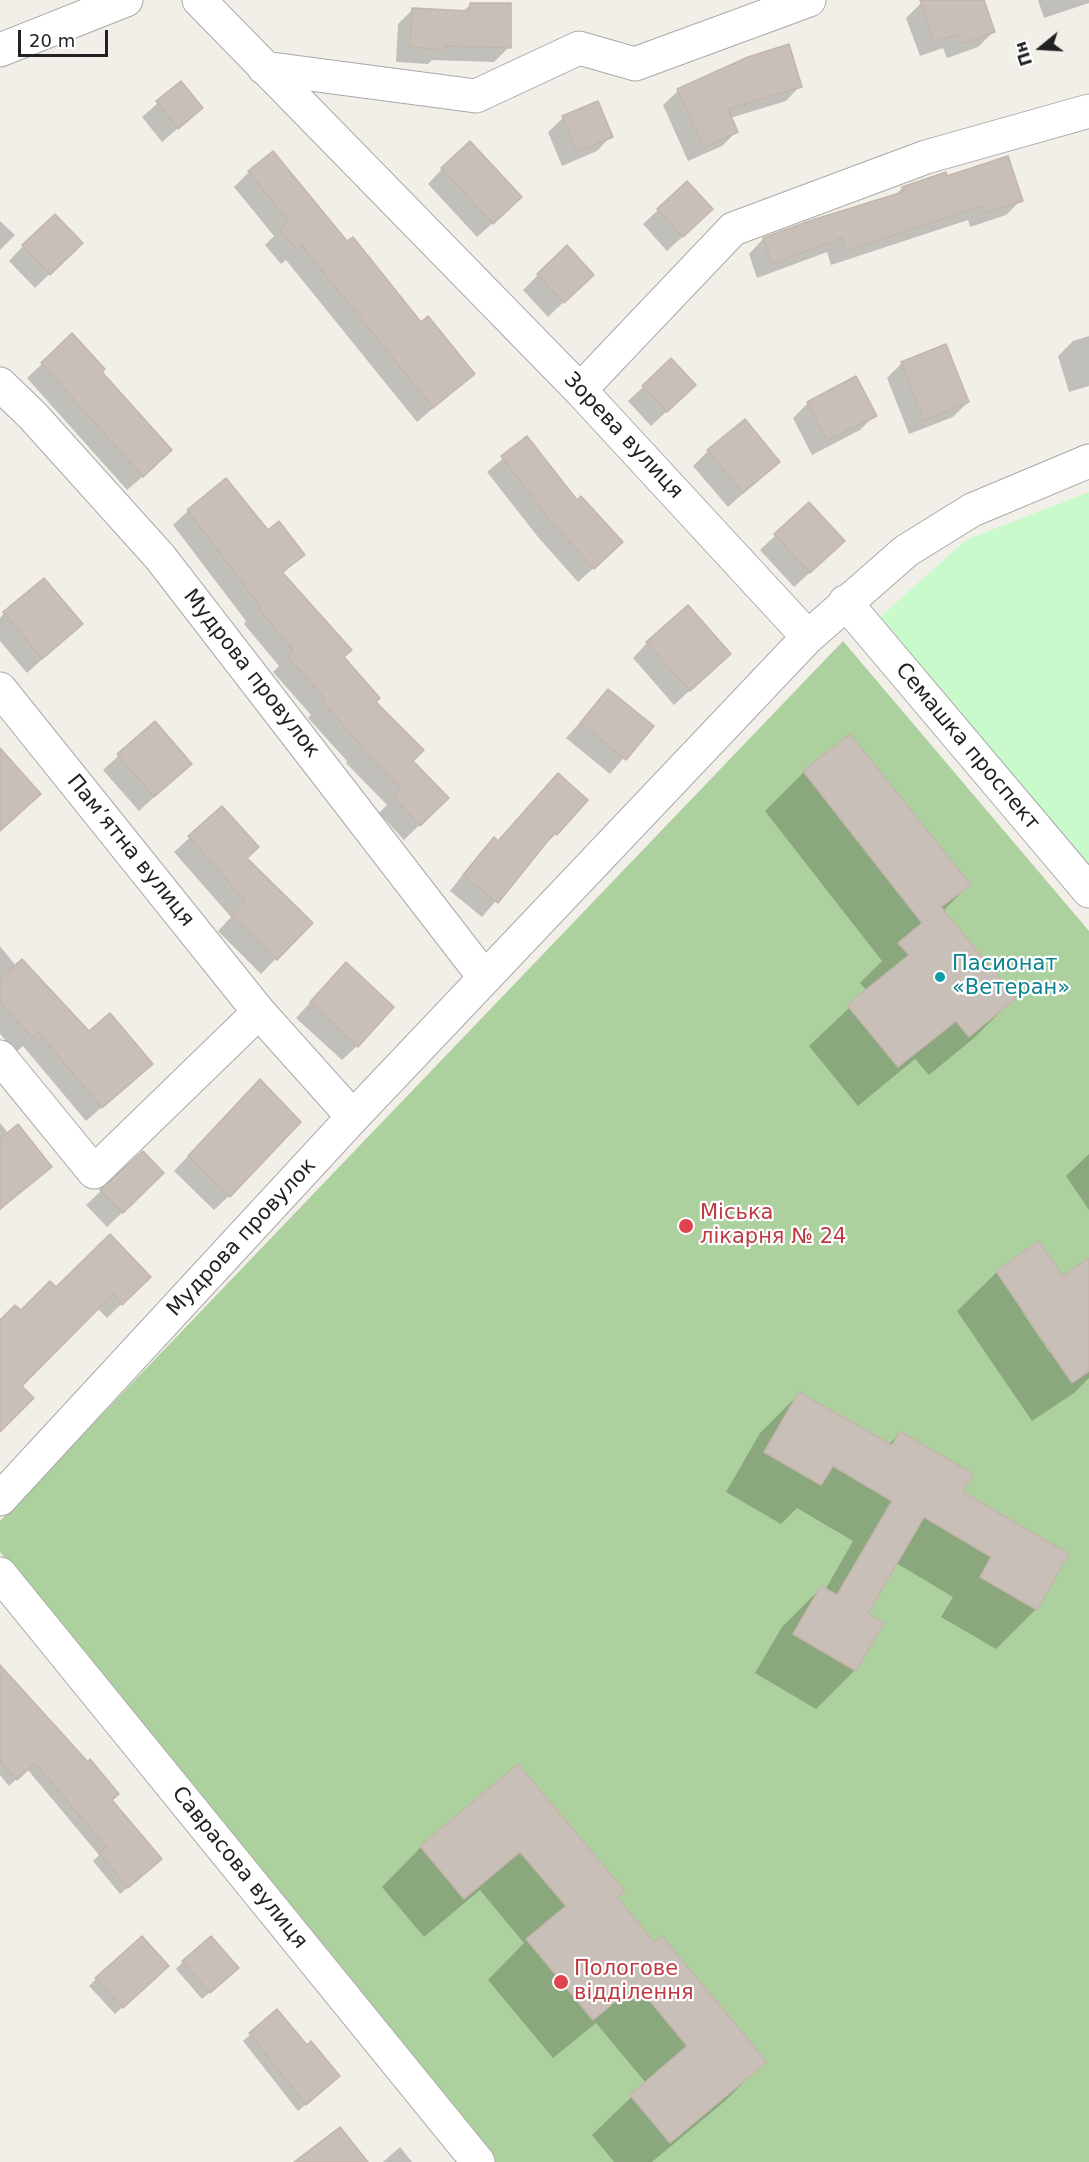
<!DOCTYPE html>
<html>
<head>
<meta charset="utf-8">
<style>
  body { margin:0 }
  #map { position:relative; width:1089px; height:2162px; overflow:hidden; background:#f2efe9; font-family:"DejaVu Sans",sans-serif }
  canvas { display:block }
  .north { position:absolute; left:1011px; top:18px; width:60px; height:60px; -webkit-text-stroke:4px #fff; paint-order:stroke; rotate:252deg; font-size:16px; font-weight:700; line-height:24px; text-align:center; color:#222 }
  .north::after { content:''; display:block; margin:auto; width:21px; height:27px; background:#222; clip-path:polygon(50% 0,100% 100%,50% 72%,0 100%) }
  .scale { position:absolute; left:18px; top:30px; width:90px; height:27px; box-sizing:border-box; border:3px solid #222; border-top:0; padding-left:8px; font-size:18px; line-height:21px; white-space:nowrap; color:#222; -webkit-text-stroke:4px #fff; paint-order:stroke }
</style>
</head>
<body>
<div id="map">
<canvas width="1089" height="2162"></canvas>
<div class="north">Пн</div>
<div class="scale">20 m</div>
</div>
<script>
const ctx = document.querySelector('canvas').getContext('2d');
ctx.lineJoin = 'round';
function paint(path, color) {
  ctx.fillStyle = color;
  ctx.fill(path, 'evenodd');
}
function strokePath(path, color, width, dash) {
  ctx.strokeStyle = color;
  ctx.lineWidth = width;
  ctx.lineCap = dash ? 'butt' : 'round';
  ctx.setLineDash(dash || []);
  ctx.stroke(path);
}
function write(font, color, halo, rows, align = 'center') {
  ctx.font = font + ' "DejaVu Sans",sans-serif';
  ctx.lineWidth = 4.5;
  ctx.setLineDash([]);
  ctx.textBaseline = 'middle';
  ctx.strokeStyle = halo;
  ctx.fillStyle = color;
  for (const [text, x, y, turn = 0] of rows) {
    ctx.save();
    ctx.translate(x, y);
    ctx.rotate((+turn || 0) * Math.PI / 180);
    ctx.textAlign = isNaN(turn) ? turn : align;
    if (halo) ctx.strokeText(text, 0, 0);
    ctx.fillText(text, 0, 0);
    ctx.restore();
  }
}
const forest = new Path2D(`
  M 843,641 L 1089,931 L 1089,2162 L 493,2162 L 0,1552 L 0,1521 Z`);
const park = new Path2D(`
  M 1089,492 L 1089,867 L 880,617 L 966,540 Z`);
const shadow = new Path2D(`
  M 929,0 L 982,0 L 993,32 L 978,47 L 947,58 L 943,48 L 920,56 L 906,18 L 921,3 Z
  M 1038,0 L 1089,0 L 1089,3 L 1044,18 Z
  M 471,4 L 509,47 L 494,62 L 432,60 L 428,64 L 396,62 L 398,24 L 413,9 L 462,12 Z
  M 181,83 L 201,108 L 162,142 L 142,117 Z
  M 800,86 L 786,101 L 730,118 L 737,131 L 722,146 L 688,161 L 663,105 L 678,91 Z
  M 563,118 L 611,136 L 597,151 L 562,166 L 548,132 Z
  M 442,169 L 505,212 L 477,237 L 428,184 Z
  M 249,172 L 347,243 L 421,324 L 473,374 L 417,422 L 286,260 L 281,264 L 265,245 L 274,236 L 234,187 Z
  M 946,178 L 1021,200 L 1006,215 L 970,227 L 968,220 L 831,265 L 827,252 L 757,278 L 749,254 L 763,239 L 894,197 L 902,188 Z
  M 658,210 L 696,224 L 667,251 L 643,224 Z
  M 0,221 L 15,235 L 0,250 Z
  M 23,246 L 66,258 L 35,288 L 9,261 Z
  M 538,275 L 577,289 L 548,317 L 523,290 Z
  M 1089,336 L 1089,386 L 1069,392 L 1058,356 L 1073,341 Z
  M 946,346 L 968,402 L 953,417 L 909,434 L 887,378 L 901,364 Z
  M 42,364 L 100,372 L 156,465 L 127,490 L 27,378 Z
  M 856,378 L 875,415 L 860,430 L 812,455 L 793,418 L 808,403 Z
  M 643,387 L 679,400 L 651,426 L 628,401 Z
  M 527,438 L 606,557 L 578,582 L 538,537 L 487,472 Z
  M 708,451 L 778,462 L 728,507 L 693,466 Z
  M 809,504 L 828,556 L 794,587 L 760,550 Z
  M 188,511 L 268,532 L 303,555 L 282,574 L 374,702 L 411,761 L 447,798 L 404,840 L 379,813 L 387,805 L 346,763 L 347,761 L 308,718 L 311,715 L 273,672 L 279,666 L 244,624 L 246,621 L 173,525 Z
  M 4,613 L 81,624 L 27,673 L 0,641 L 0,618 Z
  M 647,643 L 729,654 L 674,705 L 633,658 Z
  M 608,691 L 651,726 L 610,774 L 566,738 Z
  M 154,723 L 190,764 L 139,811 L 103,770 Z
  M 804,772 L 969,885 L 943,911 L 1014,998 L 974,1038 L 929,1075 L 915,1059 L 858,1106 L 809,1046 L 867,991 L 860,983 L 882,961 L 765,811 Z
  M 558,775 L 556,834 L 541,848 L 482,917 L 450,891 L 479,854 L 494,839 L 498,842 Z
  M 222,808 L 245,859 L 311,923 L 261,974 L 218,931 L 231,917 L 174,852 Z
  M 0,946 L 16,966 L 89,1034 L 151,1064 L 86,1121 L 23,1046 L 16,1052 L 0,1034 Z
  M 332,979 L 357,1046 L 342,1060 L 296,1018 Z
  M 245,1096 L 229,1196 L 214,1210 L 174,1171 Z
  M 0,1123 L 9,1134 L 50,1167 L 0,1210 Z
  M 1089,1154 L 1089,1210 L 1066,1176 Z
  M 148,1188 L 107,1227 L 86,1205 L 101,1191 Z
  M 1089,1260 L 1089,1378 L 1074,1393 L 1032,1421 L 957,1311 L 997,1272 L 1063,1278 ZM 1023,1313 L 1026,1313 L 1052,1352 L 1050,1353 Z
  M 149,1277 L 107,1318 L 97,1308 L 20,1386 L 0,1430 L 0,1322 L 21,1313 L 56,1289 Z
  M 800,1393 L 888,1445 L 900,1433 L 961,1492 L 1067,1555 L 1036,1609 L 996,1649 L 941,1617 L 953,1597 L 896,1563 L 865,1613 L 855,1670 L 816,1709 L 755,1673 L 782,1627 L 821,1588 L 825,1590 L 853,1541 L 797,1508 L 781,1524 L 726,1492 L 760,1433 Z
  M 0,1666 L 111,1801 L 153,1866 L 120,1894 L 93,1861 L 99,1855 L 27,1769 L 9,1786 L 0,1775 Z
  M 518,1766 L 616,1898 L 654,1944 L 765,2061 L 725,2101 L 652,2162 L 614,2162 L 592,2135 L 646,2083 L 596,2023 L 553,2058 L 488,1980 L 524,1943 L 480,1890 L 424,1937 L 382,1887 L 421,1847 Z
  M 183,1962 L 230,1975 L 202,1999 L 176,1969 Z
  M 160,1973 L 115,2014 L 89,1986 L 96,1979 Z
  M 277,2011 L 331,2083 L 298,2111 L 243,2041 Z
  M 400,2147 L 412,2162 L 383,2162 Z`);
const building = new Path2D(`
  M 920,0 L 984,0 L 995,32 L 962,44 L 958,34 L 934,42 Z
  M 470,3 L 511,3 L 511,48 L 445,46 L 444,50 L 410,47 L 412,8 L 470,11 Z
  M 789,44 L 802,87 L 728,109 L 738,132 L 704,148 L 677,89 L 748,57 Z
  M 181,81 L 203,108 L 178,129 L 156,101 Z
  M 598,101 L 613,137 L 577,152 L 562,116 Z
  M 470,141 L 522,197 L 493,224 L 441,168 Z
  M 273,151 L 347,241 L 353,237 L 421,322 L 428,316 L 475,374 L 433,408 L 302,246 L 297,250 L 279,229 L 288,221 L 248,171 Z
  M 1008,156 L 1023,201 L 985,213 L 982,206 L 846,251 L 842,238 L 772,264 L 763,238 L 812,220 L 903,192 L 902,187 L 946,172 L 947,176 Z
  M 687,181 L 713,209 L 683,237 L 657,209 Z
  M 55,214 L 83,243 L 50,275 L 22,245 Z
  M 567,245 L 594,275 L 564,303 L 537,274 Z
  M 72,333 L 105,369 L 102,372 L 172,450 L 143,477 L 41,363 Z
  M 946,344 L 969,402 L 924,421 L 901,362 Z
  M 671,358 L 696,385 L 667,412 L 642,386 Z
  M 856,376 L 877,416 L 827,441 L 807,402 Z
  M 745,419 L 780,462 L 743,493 L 707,450 Z
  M 527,436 L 577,500 L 581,496 L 623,542 L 594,569 L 552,523 L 501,456 Z
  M 226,478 L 268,530 L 279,521 L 305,555 L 282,572 L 352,650 L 344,657 L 380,698 L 376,702 L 424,750 L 413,761 L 449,798 L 420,826 L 393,797 L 401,789 L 359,747 L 361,745 L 322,702 L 325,699 L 287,656 L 293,650 L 258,608 L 260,606 L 187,510 Z
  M 809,502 L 845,541 L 810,573 L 774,534 Z
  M 44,578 L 83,624 L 42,659 L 3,612 Z
  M 688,605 L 731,654 L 690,691 L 646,642 Z
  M 608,689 L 654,726 L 626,760 L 580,723 Z
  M 155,721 L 192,764 L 154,797 L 117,754 Z
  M 850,734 L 971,885 L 941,907 L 1016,998 L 969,1037 L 956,1021 L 898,1067 L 847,1005 L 909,955 L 898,943 L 922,923 L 803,771 Z
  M 0,748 L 41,794 L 0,831 Z
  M 558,773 L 588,800 L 557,835 L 555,832 L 498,903 L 463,875 L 494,837 L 498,841 Z
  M 222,806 L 259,847 L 247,858 L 313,923 L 277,960 L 231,915 L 245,901 L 188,836 Z
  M 22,959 L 89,1031 L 110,1013 L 153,1064 L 102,1108 L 38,1032 L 32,1038 L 0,1003 L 0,979 Z
  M 346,962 L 394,1007 L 358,1047 L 310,1002 Z
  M 260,1079 L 301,1122 L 230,1197 L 188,1156 Z
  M 18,1124 L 52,1167 L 0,1209 L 0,1139 Z
  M 143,1151 L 164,1173 L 123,1213 L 100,1190 Z
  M 110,1234 L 151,1277 L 122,1305 L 113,1294 L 22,1386 L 34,1398 L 0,1432 L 0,1320 L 15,1305 L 21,1310 L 50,1281 L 56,1287 Z
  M 1039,1241 L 1063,1276 L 1089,1258 L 1089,1371 L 1072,1383 L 996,1271 Z
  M 799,1392 L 892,1445 L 900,1431 L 973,1474 L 963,1492 L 1069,1554 L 1037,1610 L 980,1577 L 991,1557 L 924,1517 L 868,1613 L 884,1623 L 856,1671 L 793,1634 L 821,1586 L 837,1595 L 892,1501 L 833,1466 L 821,1485 L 764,1452 Z
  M 0,1665 L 88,1762 L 90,1759 L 119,1794 L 112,1800 L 162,1859 L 128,1888 L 99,1853 L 106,1847 L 35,1763 L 17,1780 L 0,1761 Z
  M 518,1764 L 625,1891 L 617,1897 L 654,1942 L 662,1936 L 767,2062 L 670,2143 L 630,2095 L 687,2046 L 636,1984 L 593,2020 L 526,1939 L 566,1906 L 520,1852 L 464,1899 L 420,1846 Z
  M 142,1936 L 169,1966 L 123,2008 L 95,1978 Z
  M 211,1936 L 239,1968 L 210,1993 L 182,1961 Z
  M 277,2009 L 307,2045 L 311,2041 L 340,2076 L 306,2105 L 249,2033 Z
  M 340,2127 L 368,2162 L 294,2162 Z`);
const minor = new Path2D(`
  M 199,0 L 580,390 L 808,637 L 906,551 L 972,510 L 1089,461
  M 0,50 L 126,0
  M 264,68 L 476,96 L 579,48 L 635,64 L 809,0
  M 0,384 L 33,416 L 160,557 L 485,978
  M 580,390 L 733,229 L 926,157 L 1089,111
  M 845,602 L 1089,891
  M 0,689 L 259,1012 L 353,1117
  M 0,1057 L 94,1172 L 259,1012
  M 0,1499 L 353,1117 L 808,637
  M 0,1574 L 478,2162`);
const markers = [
  [940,977,6,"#0f9aa8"],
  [686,1226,8,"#e0444e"],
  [561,1982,8,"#e0444e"]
];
const streetNames = [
  ["Зорева вулиця",623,436,47],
  ["Мудрова провулок",251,674,52],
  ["Семашка проспект",967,747,50],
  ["Пам’ятна вулиця",130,851,51],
  ["Мудрова провулок",242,1238,-47],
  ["Саврасова вулиця",239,1868,51]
];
const cultureNames = [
  ["Пасионат",952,965],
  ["«Ветеран»",952,989]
];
const healthNames = [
  ["Міська",700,1214],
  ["лікарня № 24",700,1238],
  ["Пологове",574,1970],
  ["відділення",574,1994]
];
paint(forest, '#add19e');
paint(park, '#c8facc');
paint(shadow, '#0003');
paint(building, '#c7bfb8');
strokePath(building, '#c4b6ab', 1.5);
strokePath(minor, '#a9a9a9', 35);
strokePath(minor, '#fff', 33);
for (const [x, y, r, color] of markers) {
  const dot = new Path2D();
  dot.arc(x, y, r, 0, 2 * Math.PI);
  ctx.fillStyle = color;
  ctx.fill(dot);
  strokePath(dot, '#fff', 2);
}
write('21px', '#222', '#fff', streetNames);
write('21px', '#0d838f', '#fff', cultureNames, 'left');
write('21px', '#be3a42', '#fff', healthNames, 'left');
</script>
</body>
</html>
